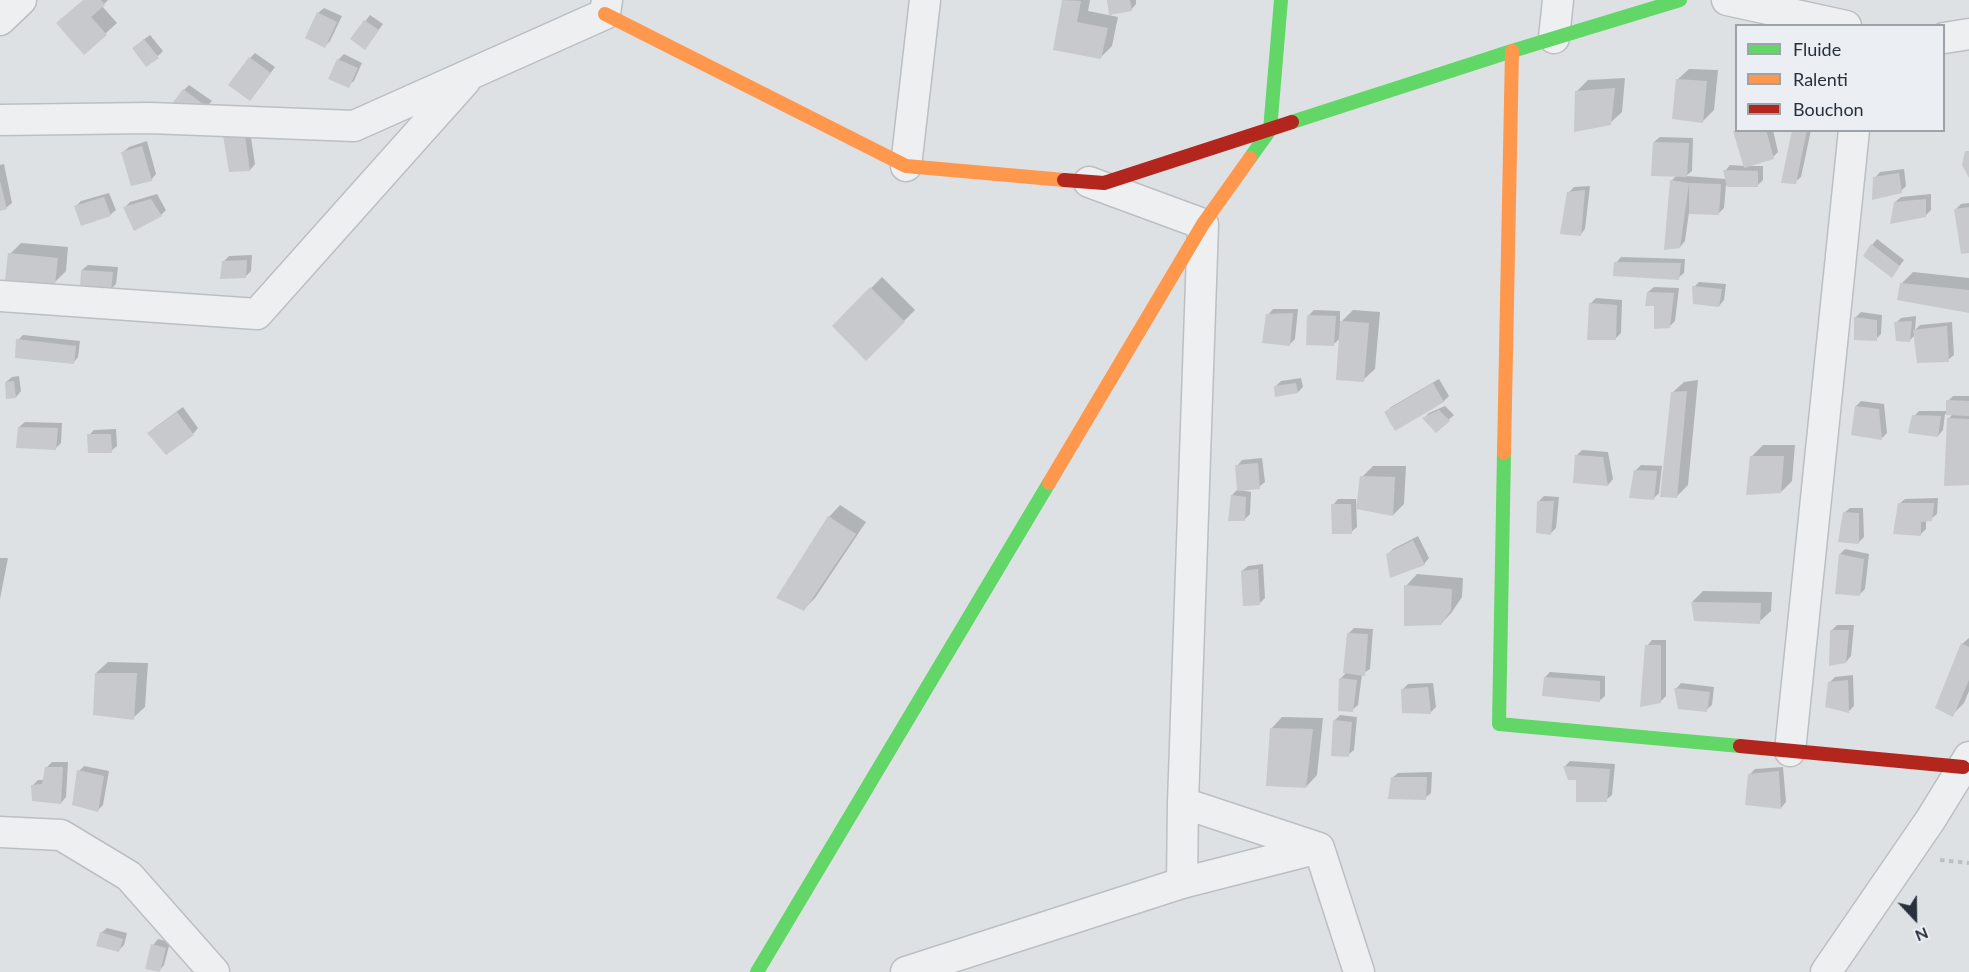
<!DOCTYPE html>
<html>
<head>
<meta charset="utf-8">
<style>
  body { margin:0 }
  #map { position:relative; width:1969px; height:972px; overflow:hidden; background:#dee1e4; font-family:Lato,sans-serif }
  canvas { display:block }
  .legend { position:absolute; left:1735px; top:24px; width:210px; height:108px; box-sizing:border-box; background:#ebeff3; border:2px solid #9da3a9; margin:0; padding:8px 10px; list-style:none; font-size:18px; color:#27303b }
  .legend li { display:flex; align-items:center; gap:12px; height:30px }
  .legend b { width:30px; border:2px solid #9da3a9 }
  .north { position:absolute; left:1885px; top:888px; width:60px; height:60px; -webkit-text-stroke:4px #ebeff3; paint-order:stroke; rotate:158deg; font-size:16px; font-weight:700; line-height:24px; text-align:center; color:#27303b }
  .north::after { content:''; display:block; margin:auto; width:21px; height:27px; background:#27303b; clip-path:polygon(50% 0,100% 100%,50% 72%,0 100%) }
</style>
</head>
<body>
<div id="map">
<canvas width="1969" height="972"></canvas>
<ul class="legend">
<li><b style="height:8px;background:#63d668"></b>Fluide</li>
<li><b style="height:8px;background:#ff974d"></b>Ralenti</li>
<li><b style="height:8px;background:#b3261e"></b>Bouchon</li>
</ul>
<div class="north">N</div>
</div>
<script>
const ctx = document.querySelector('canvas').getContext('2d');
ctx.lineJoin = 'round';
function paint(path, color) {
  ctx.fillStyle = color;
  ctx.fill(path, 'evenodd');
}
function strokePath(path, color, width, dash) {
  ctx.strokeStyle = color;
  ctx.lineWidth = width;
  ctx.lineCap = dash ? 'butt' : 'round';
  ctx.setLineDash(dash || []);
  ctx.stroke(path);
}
const shadow = new Path2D(`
  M 83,0 L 108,0 L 102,6 L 117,23 L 84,53 Z
  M 1063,0 L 1090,0 L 1088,11 L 1118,17 L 1112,46 L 1101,57 L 1055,49 Z
  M 1108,0 L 1136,0 L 1136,4 L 1131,10 Z
  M 324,8 L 342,16 L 330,41 L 325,46 L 318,13 Z
  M 370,15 L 383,24 L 370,42 L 352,39 Z
  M 150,35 L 163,51 L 158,56 L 139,43 Z
  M 255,53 L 275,67 L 255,94 L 250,58 Z
  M 344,54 L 362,63 L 354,81 L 348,86 L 338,60 Z
  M 1689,69 L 1718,70 L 1714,110 L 1702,122 L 1677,80 Z
  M 1625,78 L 1622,112 L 1610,123 L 1576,92 L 1588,80 Z
  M 189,85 L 212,101 L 197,116 L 184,90 Z
  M 249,124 L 255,164 L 250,170 L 230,170 Z
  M 1736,129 L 1773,130 L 1778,152 L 1773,157 L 1748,166 L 1763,166 L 1763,180 L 1757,186 L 1726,185 L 1724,208 L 1719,213 L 1689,212 L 1685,241 L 1680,247 L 1671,181 L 1677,175 L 1654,142 L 1660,137 L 1693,138 L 1692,171 L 1686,176 L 1726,179 L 1725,171 L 1730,165 L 1745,166 L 1735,131 Z
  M 1794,130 L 1811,130 L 1801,177 L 1795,182 Z
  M 147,141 L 156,174 L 151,180 L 123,152 L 129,147 Z
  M 4,164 L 12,203 L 6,208 L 0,209 L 0,165 Z
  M 1904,169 L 1906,186 L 1901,191 L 1875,178 L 1880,172 Z
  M 1590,186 L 1585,229 L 1580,235 L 1569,192 L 1574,187 Z
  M 109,193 L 116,210 L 110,215 L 75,207 L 81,201 Z
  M 157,194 L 166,210 L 161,215 L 125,207 L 130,202 Z
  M 1931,194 L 1931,210 L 1925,216 L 1895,202 L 1901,197 Z
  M 1969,203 L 1969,251 L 1955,210 L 1961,204 Z
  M 1877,239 L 1904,260 L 1892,276 L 1872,245 Z
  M 21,243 L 68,247 L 66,271 L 54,283 L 10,254 Z
  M 252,255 L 251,271 L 246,276 L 223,262 L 229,256 Z
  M 1621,257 L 1685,259 L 1684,273 L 1678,278 L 1616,263 Z
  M 88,265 L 118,267 L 116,284 L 111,289 L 82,270 Z
  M 1913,272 L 1969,278 L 1969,312 L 1901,284 Z
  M 882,277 L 915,310 L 866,359 L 834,326 Z
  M 1699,282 L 1726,284 L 1724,300 L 1719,306 L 1694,287 Z
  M 1654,287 L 1679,288 L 1675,321 L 1670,326 L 1648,292 Z
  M 1596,298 L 1622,300 L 1621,333 L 1615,339 L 1590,304 Z
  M 1273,309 L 1298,309 L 1295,339 L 1289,345 L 1268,315 Z
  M 1314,310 L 1340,311 L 1340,323 L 1353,310 L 1380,312 L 1375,369 L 1363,380 L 1340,338 L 1333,345 L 1308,316 Z
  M 1861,312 L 1882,315 L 1881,334 L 1876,339 L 1855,318 Z
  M 1916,316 L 1915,330 L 1920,325 L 1952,322 L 1954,355 L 1948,360 L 1915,335 L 1910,340 L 1896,323 L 1901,318 Z
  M 23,335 L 80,341 L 78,357 L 73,363 L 18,340 Z
  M 19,376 L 21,391 L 16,397 L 6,382 L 12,377 Z
  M 1301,378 L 1303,387 L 1298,392 L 1275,387 L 1281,381 Z
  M 1439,379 L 1449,396 L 1444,401 L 1395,429 L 1386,412 L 1391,407 Z
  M 1698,380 L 1688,485 L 1677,496 L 1665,466 L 1662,466 L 1659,493 L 1654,498 L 1635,471 L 1641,465 L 1665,466 L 1672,393 L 1684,382 Z
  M 1953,396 L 1969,396 L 1969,484 L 1948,419 L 1953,414 L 1945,414 L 1943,430 L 1938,436 L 1914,416 L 1919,411 L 1947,411 L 1948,401 Z
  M 1861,401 L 1884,404 L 1887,433 L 1882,438 L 1856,406 Z
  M 1445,406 L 1454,415 L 1436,431 L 1424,418 L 1429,413 Z
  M 183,407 L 198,428 L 193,434 L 154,428 Z
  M 25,422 L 62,423 L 61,443 L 56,448 L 19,427 Z
  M 116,429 L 117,446 L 111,451 L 89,435 L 94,430 Z
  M 1763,445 L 1795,445 L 1792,481 L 1781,492 L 1752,456 Z
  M 1582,450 L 1608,452 L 1613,479 L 1608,485 L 1576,456 Z
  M 1262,458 L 1265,482 L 1259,487 L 1240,490 L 1251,492 L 1250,514 L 1244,520 L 1232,495 L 1237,490 L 1237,466 L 1242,460 Z
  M 1373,466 L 1406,466 L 1404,504 L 1393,515 L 1356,508 L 1358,508 L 1362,477 Z
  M 1544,496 L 1559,497 L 1556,528 L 1551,533 L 1538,502 Z
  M 1938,498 L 1937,514 L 1931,519 L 1926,520 L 1926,529 L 1921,534 L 1899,504 L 1905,499 Z
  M 1338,499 L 1356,499 L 1357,527 L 1351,532 L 1333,505 Z
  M 840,505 L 866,522 L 815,598 L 804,609 L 778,597 L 829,517 Z
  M 1850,508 L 1863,508 L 1864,537 L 1858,543 L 1844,513 Z
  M 1418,536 L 1429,558 L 1424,564 L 1387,555 L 1393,549 Z
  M 1845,549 L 1869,554 L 1865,589 L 1859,595 L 1840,554 Z
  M 0,558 L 8,558 L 0,599 Z
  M 1263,564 L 1265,598 L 1260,603 L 1242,571 L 1248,566 Z
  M 1417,574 L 1463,578 L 1462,597 L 1452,612 L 1441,624 L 1406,586 Z
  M 1703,591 L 1772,592 L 1771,611 L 1759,622 L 1692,602 Z
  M 1837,625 L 1854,625 L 1851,656 L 1846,662 L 1832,630 Z
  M 1354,628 L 1373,629 L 1370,669 L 1362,674 L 1358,705 L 1352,710 L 1341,678 L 1345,674 L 1349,633 Z
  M 1969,638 L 1969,691 L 1964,703 L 1952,715 L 1962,644 Z
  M 1652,640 L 1666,640 L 1666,696 L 1660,702 L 1647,646 Z
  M 108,662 L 148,663 L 145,707 L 133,718 L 96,673 Z
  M 1550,672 L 1605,676 L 1605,696 L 1599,701 L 1545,677 Z
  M 1853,675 L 1854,706 L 1849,711 L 1829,683 L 1835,677 Z
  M 1433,683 L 1436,707 L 1430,713 L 1402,690 L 1408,684 Z
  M 1681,683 L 1714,687 L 1712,705 L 1706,710 L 1676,689 Z
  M 1340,715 L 1357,717 L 1354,750 L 1348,755 L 1335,720 Z
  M 1282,717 L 1323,718 L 1317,775 L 1306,787 L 1271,729 Z
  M 1570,761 L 1615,764 L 1612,795 L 1606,800 L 1577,778 L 1565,766 Z
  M 52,762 L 68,762 L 66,797 L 61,803 L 33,785 L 38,780 L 45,780 L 46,768 Z
  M 84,766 L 109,771 L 103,805 L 97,811 L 79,771 Z
  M 1783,767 L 1786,802 L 1781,808 L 1749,775 L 1755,769 Z
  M 1432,772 L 1431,793 L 1425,798 L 1392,778 L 1398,773 Z
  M 107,928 L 127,933 L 124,945 L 119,950 L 101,933 Z
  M 158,939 L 170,942 L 164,965 L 159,971 L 153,945 Z`);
const building = new Path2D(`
  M 83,0 L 101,0 L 105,5 L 91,17 L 107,35 L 84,55 L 56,23 Z
  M 1062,0 L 1081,1 L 1077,22 L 1108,28 L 1101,59 L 1053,50 Z
  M 1107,0 L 1130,0 L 1132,11 L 1109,15 Z
  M 317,12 L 337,22 L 325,48 L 305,38 Z
  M 364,20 L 379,30 L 365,50 L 350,39 Z
  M 144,39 L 159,58 L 146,67 L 132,48 Z
  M 249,57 L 271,73 L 250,101 L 228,85 Z
  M 337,59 L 358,68 L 349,88 L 328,79 Z
  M 1676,79 L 1707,81 L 1703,123 L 1672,119 Z
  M 1615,88 L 1611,125 L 1574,132 L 1575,91 Z
  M 183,89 L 207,107 L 171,105 Z
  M 222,129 L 244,129 L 250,171 L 229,172 Z
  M 1736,130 L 1766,130 L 1774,159 L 1744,168 L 1733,131 Z
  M 1792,130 L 1807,130 L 1796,184 L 1781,183 Z
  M 1653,142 L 1689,143 L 1687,177 L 1651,176 Z
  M 142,146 L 152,181 L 131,186 L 121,152 Z
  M 1965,151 L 1969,151 L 1969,178 L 1962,165 Z
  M 1723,170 L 1758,171 L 1758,187 L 1727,187 Z
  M 1899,173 L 1902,193 L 1872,200 L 1873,177 Z
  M 1670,180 L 1689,183 L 1680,248 L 1664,250 Z
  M 0,181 L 7,209 L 0,211 Z
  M 1689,183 L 1721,184 L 1719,215 L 1689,214 Z
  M 1585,190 L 1581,236 L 1560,234 L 1567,192 Z
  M 104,197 L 111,216 L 81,226 L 74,206 Z
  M 151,199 L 162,216 L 134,231 L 123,207 Z
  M 1926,199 L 1926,217 L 1890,224 L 1894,202 Z
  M 1969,207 L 1969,253 L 1961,254 L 1954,209 Z
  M 1871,244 L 1900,266 L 1892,278 L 1863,256 Z
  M 8,253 L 58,258 L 55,284 L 5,280 Z
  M 247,260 L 246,278 L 220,279 L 222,261 Z
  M 1614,262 L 1681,263 L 1679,280 L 1613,276 Z
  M 81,270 L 113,272 L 111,291 L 80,289 Z
  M 1900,283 L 1969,290 L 1969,313 L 1897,300 Z
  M 1692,286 L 1722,289 L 1719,307 L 1693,304 Z
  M 870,287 L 905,322 L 866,361 L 832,326 Z
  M 1647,292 L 1674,293 L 1670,328 L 1654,329 L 1654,306 L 1645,306 Z
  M 1589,303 L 1617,305 L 1616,340 L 1587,340 Z
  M 1293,313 L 1290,346 L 1262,343 L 1266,314 Z
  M 1307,315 L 1336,316 L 1334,346 L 1306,345 Z
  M 1854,317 L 1877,320 L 1877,341 L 1854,340 Z
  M 1340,321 L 1369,323 L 1364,382 L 1336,380 Z
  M 1912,321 L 1910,342 L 1896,341 L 1894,322 Z
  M 1947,326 L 1949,362 L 1917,363 L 1913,330 Z
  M 16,339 L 76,346 L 74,364 L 15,358 Z
  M 14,381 L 16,398 L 6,399 L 5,382 Z
  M 1296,383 L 1298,393 L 1275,397 L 1274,386 Z
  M 1433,383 L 1444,402 L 1395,431 L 1384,412 Z
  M 1687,391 L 1677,498 L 1660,497 L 1671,392 Z
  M 1946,400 L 1969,401 L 1969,416 L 1946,415 Z
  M 1855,406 L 1879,409 L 1882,440 L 1851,435 Z
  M 1439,410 L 1450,421 L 1436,433 L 1422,418 Z
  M 177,412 L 194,435 L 166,455 L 147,433 Z
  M 1912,415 L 1941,416 L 1938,437 L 1908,433 Z
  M 1947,418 L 1969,419 L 1969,485 L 1944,486 Z
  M 18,427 L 58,428 L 56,450 L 16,448 Z
  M 87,434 L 111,434 L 112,453 L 88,453 Z
  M 1575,455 L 1603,457 L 1608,486 L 1573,483 Z
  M 1750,456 L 1784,456 L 1781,493 L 1746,495 Z
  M 1258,463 L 1260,489 L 1237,491 L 1235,465 Z
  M 1634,470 L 1657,471 L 1654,500 L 1629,498 Z
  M 1360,476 L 1395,477 L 1393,516 L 1356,509 Z
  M 1231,495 L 1246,497 L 1245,521 L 1228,521 Z
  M 1537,501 L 1554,501 L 1551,535 L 1536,533 Z
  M 1898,503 L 1934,503 L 1932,521 L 1921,522 L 1921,536 L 1893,534 Z
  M 1331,504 L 1351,504 L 1352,534 L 1332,534 Z
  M 1843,512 L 1859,513 L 1859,544 L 1838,542 Z
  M 828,516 L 856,534 L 804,611 L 776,598 Z
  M 1413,540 L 1425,565 L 1390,578 L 1386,554 Z
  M 1839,554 L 1864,559 L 1860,596 L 1835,594 Z
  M 1258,569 L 1260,605 L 1243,606 L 1241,571 Z
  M 1404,585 L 1452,589 L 1451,610 L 1441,625 L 1404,626 Z
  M 1691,602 L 1761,603 L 1760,624 L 1694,621 Z
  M 1830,630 L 1849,630 L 1846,663 L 1829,666 Z
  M 1347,633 L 1368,634 L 1365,676 L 1343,673 Z
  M 1961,643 L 1969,647 L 1969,680 L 1953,717 L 1935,708 Z
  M 1645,645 L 1661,645 L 1661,703 L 1640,707 Z
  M 95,673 L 137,673 L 134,720 L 93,715 Z
  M 1544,677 L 1600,681 L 1600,702 L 1542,696 Z
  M 1339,678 L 1357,680 L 1353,712 L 1338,711 Z
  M 1848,680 L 1849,713 L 1825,707 L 1828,682 Z
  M 1428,687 L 1431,714 L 1402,713 L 1401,689 Z
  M 1674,688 L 1710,692 L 1707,712 L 1678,709 Z
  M 1333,720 L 1352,722 L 1349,757 L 1331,756 Z
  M 1270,728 L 1313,729 L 1306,788 L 1266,786 Z
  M 1563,766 L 1610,769 L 1607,802 L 1576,802 L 1576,780 L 1568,780 Z
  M 45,767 L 63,767 L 61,804 L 32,801 L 31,785 L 42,784 Z
  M 77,770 L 104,776 L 98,812 L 72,805 Z
  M 1779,771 L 1781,809 L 1745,805 L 1748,774 Z
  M 1391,777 L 1427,777 L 1426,800 L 1388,799 Z
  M 100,932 L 123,939 L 119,952 L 96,946 Z
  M 151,944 L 166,948 L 160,972 L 145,969 Z`);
const path = new Path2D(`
  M 1940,860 L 1969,863`);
const street = new Path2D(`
  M 1727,0 L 1846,26
  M 0,20 L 21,0
  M 1554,38 L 1558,0
  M 1944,38 L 1969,34
  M 0,120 L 150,118 L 354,126 L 605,14 L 607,0
  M 906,166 L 925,0
  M 1089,182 L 1203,224 L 1183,803 L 1182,883
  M 0,296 L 257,314 L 465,81
  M 1790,751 L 1854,130
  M 1183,803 L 1319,848 L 1359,972
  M 0,832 L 61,835 L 129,876 L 214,972
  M 906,972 L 1182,883 L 1319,848
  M 1826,972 L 1931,819 L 1969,757`);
const fast = new Path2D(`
  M 1292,122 L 1512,51 L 1680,0
  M 1250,158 L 1270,130 L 1281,0
  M 1504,453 L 1499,724 L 1740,746
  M 757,972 L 1049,483`);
const slow = new Path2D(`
  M 605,14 L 906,166 L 1064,180
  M 1504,453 L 1512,51
  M 1049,483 L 1203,224 L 1250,158`);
const jam = new Path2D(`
  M 1064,180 L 1104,183 L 1292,122
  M 1740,746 L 1963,767`);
paint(shadow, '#0003');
paint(building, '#c7c9cc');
strokePath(street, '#bcbfc2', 33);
strokePath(path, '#bdc0c3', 4, [4.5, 4.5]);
strokePath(street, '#edeff0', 30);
strokePath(fast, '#63d668', 14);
strokePath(slow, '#ff974d', 14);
strokePath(jam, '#b3261e', 14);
</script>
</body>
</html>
